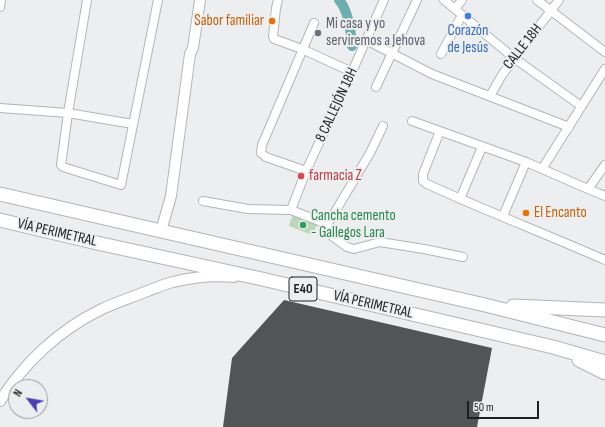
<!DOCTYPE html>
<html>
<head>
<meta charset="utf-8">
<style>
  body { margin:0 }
  #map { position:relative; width:605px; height:427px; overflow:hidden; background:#edeeef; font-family:"Sofia Sans Condensed",sans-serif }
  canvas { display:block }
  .north { position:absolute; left:8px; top:379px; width:40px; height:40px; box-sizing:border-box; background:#edeeef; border:1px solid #9a9b9c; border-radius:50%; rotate:301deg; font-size:11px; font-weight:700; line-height:16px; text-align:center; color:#1e1f1f }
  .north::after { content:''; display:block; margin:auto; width:14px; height:18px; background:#4b3fb6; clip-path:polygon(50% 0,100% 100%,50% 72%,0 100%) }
  .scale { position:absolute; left:467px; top:401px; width:72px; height:18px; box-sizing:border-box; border:2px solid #1e1f1f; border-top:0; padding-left:5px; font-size:12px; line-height:14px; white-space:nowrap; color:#1e1f1f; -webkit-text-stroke:3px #edeeef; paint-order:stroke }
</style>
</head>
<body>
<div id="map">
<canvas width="605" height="427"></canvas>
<div class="north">N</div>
<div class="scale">50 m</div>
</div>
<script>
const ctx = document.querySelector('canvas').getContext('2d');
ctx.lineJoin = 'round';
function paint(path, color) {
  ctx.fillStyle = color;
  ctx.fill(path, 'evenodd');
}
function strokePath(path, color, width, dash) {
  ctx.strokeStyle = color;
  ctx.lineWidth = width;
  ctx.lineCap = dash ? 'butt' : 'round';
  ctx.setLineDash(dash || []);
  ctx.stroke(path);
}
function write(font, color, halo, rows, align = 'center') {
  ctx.font = font + ' "Sofia Sans Condensed",sans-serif';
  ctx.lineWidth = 4;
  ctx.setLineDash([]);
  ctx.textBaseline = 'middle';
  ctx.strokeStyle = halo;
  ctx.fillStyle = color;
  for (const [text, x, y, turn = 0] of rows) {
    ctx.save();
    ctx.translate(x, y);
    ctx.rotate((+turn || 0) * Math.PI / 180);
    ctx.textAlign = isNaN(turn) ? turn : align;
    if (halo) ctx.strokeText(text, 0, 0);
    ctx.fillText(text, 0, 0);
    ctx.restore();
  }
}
const green = new Path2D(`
  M 293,214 L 318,223 L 312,235 L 289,226 Z`);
const canal = new Path2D(`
  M 339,0 C 348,10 351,32 352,46`);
const building = new Path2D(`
  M 284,300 L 492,348 L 477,427 L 223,427 L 232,358 Z`);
const minor = new Path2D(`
  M 87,0 L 68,113 L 61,165 L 63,167 L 121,185 L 158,0
  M 278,0 L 276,8 L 273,36 L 274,39 L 277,40 L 302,49 L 352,72
  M 444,0 L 514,58 L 581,106
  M 537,0 L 605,52
  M 0,7 L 1,0
  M 455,9 L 462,0
  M 366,40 L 432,74 L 569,127
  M 441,54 L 462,15
  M 376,87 L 417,0
  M 490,96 L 502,75 L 559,0
  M 0,108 L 68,113 L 133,124
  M 412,121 L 526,162 L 588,189 L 605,196
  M 440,131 L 423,174 L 423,181 L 427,184 C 486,211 546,234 605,260
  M 542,169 L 605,69
  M 306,171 L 266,157 L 261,153 L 262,145 L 314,23
  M 588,189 L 605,165
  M 460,199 L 482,147
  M 203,201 L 248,209 L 291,210 L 327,224 L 332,217 L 370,153 L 383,126
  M 291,210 L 306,171 L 352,72 L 366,40 L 384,0
  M 503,216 L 526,162
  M 327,224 L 328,230 L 332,236 L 347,247 L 354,249 L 380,242 L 424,249 L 463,257`);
const tertiary = new Path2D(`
  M 161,231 L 171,196 L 190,54 L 193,48 L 200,0
  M 0,401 C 24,363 59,330 100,310 C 114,303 130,298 145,292 C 154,289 164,284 173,282 C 193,277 214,275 234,277`);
const trunk = new Path2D(`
  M 0,194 L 161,231 L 485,305 L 605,335
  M 0,220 L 97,243 L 262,279 L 553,347 L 605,362
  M 513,306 L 605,310
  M 579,360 L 605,373`);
const markers = [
  [468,16,4,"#3f7fe0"],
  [272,21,4,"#e8710a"],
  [318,33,4,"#6b7280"],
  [301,176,4,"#e0444e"],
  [526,213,4,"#e8710a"],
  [303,225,4,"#2e9e5b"]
];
const shields = [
  [303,289,28]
];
const shieldNames = [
  ["E40",303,289]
];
const foodNames = [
  ["Sabor familiar",264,21],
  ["El Encanto",534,213,"left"]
];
const worshipNames = [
  ["Mi casa y yo",326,24],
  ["serviremos a Jehova",326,41]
];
const shopNames = [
  ["Corazón",468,31],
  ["de Jesús",468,48]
];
const streetNames = [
  ["CALLE 18H",523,47,-52],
  ["8 CALLEJÓN 18H",337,105,-65],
  ["VÍA PERIMETRAL",57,233,13],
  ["VÍA PERIMETRAL",373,305,13]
];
const healthNames = [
  ["farmacia Z",309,176]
];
const leisureNames = [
  ["Cancha cemento",311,216],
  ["- Gallegos Lara",311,233]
];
paint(green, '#bed7b9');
strokePath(canal, '#6faeaf', 10);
paint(building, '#535455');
strokePath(minor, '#b4b5b7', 10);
strokePath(tertiary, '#b4b5b7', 12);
strokePath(trunk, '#b4b5b7', 15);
strokePath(minor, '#fff', 8);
strokePath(tertiary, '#fff', 10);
strokePath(trunk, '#fff', 13);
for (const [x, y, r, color] of markers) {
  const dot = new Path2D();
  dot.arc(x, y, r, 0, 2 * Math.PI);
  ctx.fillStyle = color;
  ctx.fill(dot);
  strokePath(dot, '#edeeef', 1.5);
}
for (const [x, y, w] of shields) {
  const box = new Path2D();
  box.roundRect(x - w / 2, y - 12, w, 24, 3);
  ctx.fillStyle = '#edeeef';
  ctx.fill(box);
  strokePath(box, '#1e1f1f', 1);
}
write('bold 14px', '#1e1f1f', null, shieldNames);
write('15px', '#c56008', '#edeeef', foodNames, 'right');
write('15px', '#5b616d', '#edeeef', worshipNames, 'left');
write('15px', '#366cbe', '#edeeef', shopNames);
write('15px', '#1e1f1f', '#edeeef', streetNames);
write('15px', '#be3a42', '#edeeef', healthNames, 'left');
write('15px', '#27864d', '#edeeef', leisureNames, 'left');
</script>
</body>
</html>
